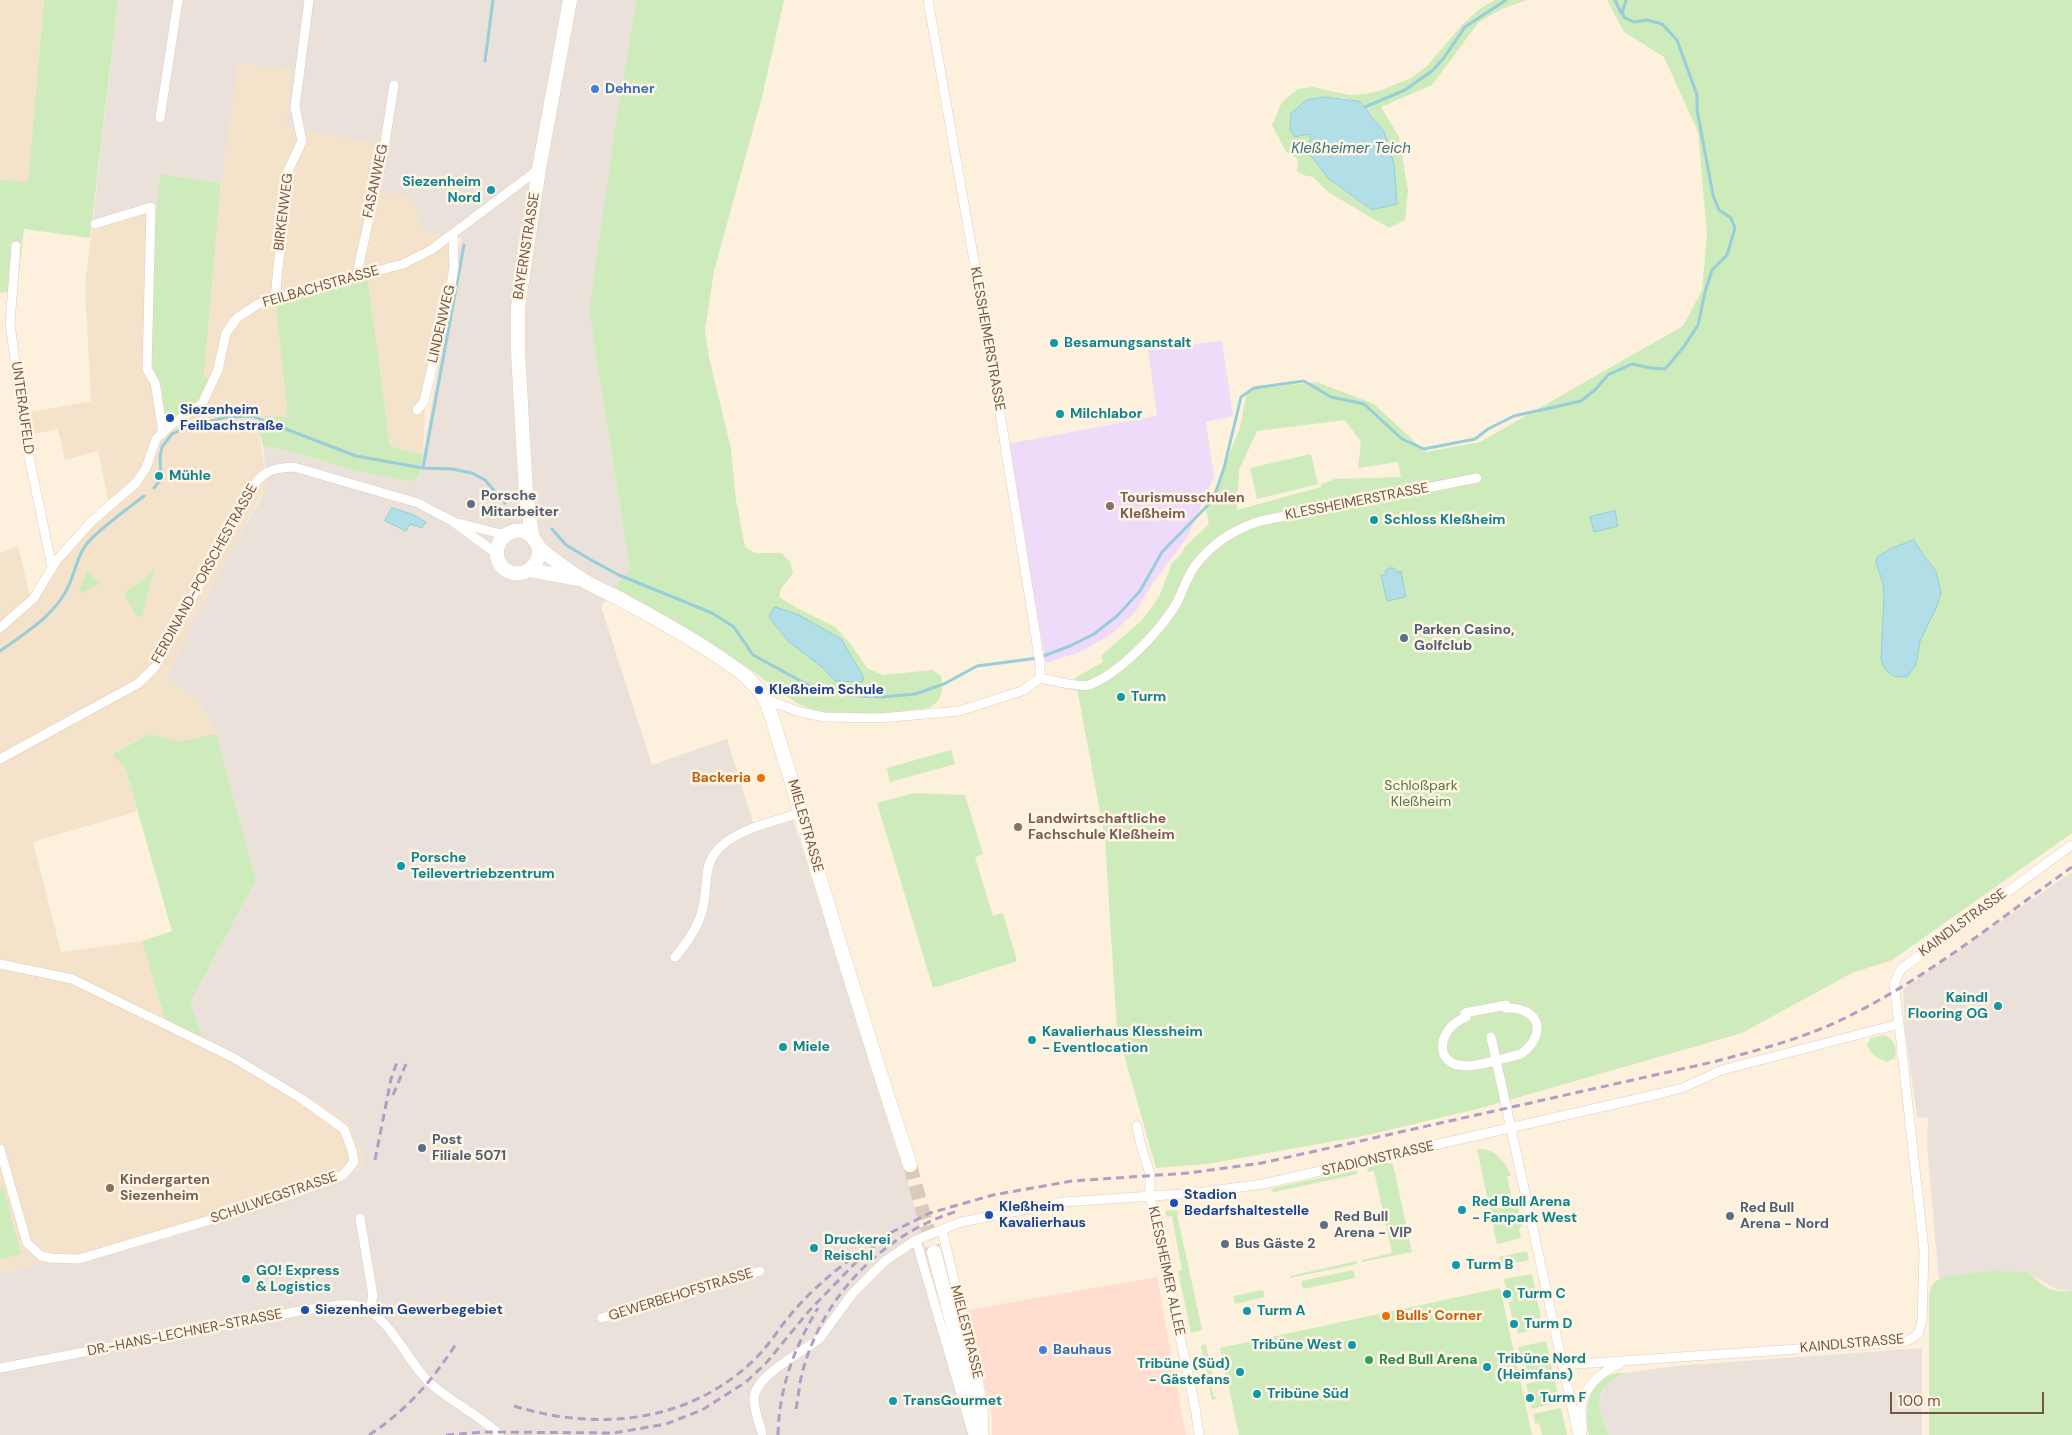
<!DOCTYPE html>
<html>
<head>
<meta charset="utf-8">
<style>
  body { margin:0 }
  #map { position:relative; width:2072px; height:1435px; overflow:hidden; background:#fdf1dd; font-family:"DM Sans",sans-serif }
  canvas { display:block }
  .scale { position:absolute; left:1890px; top:1392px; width:154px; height:22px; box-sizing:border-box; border:2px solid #735645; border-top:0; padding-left:6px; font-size:15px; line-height:18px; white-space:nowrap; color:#735645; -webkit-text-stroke:4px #fff5e4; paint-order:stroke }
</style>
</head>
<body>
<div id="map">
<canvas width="2072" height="1435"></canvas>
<div class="scale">100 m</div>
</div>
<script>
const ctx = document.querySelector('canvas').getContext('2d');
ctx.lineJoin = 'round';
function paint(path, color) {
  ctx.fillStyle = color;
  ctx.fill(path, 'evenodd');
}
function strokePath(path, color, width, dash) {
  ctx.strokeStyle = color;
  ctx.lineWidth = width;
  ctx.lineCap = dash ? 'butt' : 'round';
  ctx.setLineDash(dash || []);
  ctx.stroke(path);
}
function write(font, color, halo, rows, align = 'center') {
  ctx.font = font + ' "DM Sans",sans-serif';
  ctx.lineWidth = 5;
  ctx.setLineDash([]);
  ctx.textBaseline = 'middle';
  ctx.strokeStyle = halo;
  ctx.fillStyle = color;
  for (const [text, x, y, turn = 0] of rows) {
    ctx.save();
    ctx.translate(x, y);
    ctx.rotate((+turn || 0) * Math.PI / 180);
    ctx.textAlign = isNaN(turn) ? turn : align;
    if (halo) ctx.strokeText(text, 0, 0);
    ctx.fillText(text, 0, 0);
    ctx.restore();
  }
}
const residential = new Path2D(`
  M 0,0 L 44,0 L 28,182 L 0,179 Z
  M 237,64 L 292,69 L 381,143 L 411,196 L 422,231 L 453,235 L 449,271 L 445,287 L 425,405 L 423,455 L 390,446 L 368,280 L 288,417 L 259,432 L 267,487 L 259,499 L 168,677 L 176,686 L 201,703 L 216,734 L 179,741 L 149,734 L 112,753 L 125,767 L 137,811 L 33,842 L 61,952 L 142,941 L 168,1030 L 203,1037 L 342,1117 L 351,1128 L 361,1151 L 362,1166 L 346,1178 L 253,1211 L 173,1237 L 76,1264 L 44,1261 L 27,1268 L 0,1273 L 0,553 L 18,546 L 30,596 L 53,559 L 74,534 L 109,503 L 98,451 L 65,460 L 58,429 L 29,435 L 25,413 L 91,401 L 85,285 L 92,228 L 157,207 L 151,270 L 152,382 L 157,431 L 200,398 L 209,381 L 204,374 L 221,183 Z`);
const commercial = new Path2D(`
  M 1157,1277 L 1186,1435 L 992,1435 L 992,1417 L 967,1310 Z`);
const industrial = new Path2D(`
  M 118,0 L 638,0 L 589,311 L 630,569 L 601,606 L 652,765 L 727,739 L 753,822 L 758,831 L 793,820 L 903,1163 L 975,1435 L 0,1435 L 0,1273 L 27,1268 L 44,1261 L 76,1264 L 173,1237 L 253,1211 L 346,1178 L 362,1166 L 361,1151 L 351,1128 L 342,1117 L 203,1037 L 190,1003 L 256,880 L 216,734 L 201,703 L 176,686 L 167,677 L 196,616 L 267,487 L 263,446 L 290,451 L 352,470 L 412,482 L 419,477 L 461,238 L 422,231 L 411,196 L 375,192 L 381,143 L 286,128 L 291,69 L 238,64 L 221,183 L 160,174 L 157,207 L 92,228 Z
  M 2072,872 L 2072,1291 L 2056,1289 L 2028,1273 L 1968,1273 L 1939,1281 L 1927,1144 L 1928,1118 L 1917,1117 L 1905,1030 L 1903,989 Z
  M 1922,1348 L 1922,1435 L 1609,1435 L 1600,1412 L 1599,1402 L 1606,1384 L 1624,1373 L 1676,1366 Z`);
const education = new Path2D(`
  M 1222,341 L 1233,416 L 1206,422 L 1214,476 L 1188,536 L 1153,583 L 1136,611 L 1112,634 L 1080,652 L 1046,663 L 1008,444 L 1157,416 L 1148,349 Z`);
const green = new Path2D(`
  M 44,0 L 118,0 L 90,238 L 24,229 L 17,290 L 0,293 L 0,179 L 28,182 Z
  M 637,0 L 784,0 L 762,97 L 714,271 L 705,331 L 709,357 L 731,449 L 736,500 L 745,547 L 755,553 L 782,553 L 790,562 L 793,573 L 781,589 L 779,597 L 797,608 L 835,627 L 853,647 L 867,668 L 883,675 L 933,670 L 941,676 C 943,692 943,700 929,708 C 892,712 852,719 815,710 C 790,704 770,682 748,668 C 705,639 660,614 614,589 L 630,569 L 589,311 L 618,110 Z
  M 1495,0 L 1527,0 L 1502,9 L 1479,22 L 1432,85 L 1381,107 L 1399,137 L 1408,190 L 1405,220 L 1389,228 L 1328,192 L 1313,177 L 1303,175 L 1297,171 L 1298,159 L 1286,152 L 1272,125 L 1282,102 L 1298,89 L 1313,87 L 1349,95 L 1365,94 L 1379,91 L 1411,78 L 1427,66 L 1462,25 L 1481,8 ZM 1324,97 C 1334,98 1350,97 1359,102 C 1378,113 1388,145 1394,164 L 1311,139 L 1308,134 Z
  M 1607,0 L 2072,0 L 2072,833 L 1892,960 L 1852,973 L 1742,1033 L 1485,1107 L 1368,1135 L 1207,1164 L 1156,1168 L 1117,1030 L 1105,838 L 1075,678 L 1103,662 L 1102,655 L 1142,620 L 1159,597 L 1172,563 L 1182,553 L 1185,547 L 1209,524 L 1206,511 L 1240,428 L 1246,396 L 1256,389 L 1317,382 L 1374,404 L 1426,452 L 1480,442 L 1683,326 L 1702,290 L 1707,234 L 1698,132 L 1664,57 L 1624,32 ZM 1345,420 L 1361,442 L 1358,468 L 1398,462 L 1401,477 L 1335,479 L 1321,484 L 1321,487 L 1237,510 L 1239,470 L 1257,431 Z
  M 160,174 L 221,183 L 204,374 L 209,381 L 200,398 L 178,416 L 165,415 L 160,381 L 152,368 L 151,270 Z
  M 368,280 L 390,446 L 423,455 L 419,477 L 412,482 L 352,470 L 290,451 L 263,446 L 259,432 L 265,416 L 288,417 L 276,304 Z
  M 1311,454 L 1318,484 L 1257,499 L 1250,468 Z
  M 154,568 L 142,617 L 136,616 L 125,595 L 126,591 L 146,578 Z
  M 87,571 L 100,584 L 80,593 L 79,592 Z
  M 149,734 L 179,741 L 216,734 L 256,880 L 190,1003 L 203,1037 L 168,1030 L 142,941 L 172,931 L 125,767 L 112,754 Z
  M 951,750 L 955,764 L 890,782 L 887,768 Z
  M 914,793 L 965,795 L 983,854 L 975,857 L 993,916 L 1003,913 L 1017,961 L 933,988 L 877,803 Z
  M 1884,1035 C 1895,1040 1897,1047 1895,1058 L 1887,1062 C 1877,1058 1870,1054 1867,1044 L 1871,1038 Z
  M 1477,1149 C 1495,1148 1504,1160 1511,1176 L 1507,1176 L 1513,1204 L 1518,1208 L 1522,1226 L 1519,1229 L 1521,1238 L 1497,1244 Z
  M 1385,1163 L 1393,1164 L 1412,1252 L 1362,1262 L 1362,1260 L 1392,1253 L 1374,1171 L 1368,1172 L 1367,1170 L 1370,1166 Z
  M 1356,1170 L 1358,1174 L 1274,1192 L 1272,1191 L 1273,1188 Z
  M 3,1187 L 21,1254 L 0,1259 L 0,1188 Z
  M 1176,1210 L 1180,1213 L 1177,1214 L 1202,1330 L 1191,1333 L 1178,1271 L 1182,1270 L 1172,1216 L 1167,1217 L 1165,1211 Z
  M 1527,1251 L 1529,1260 L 1501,1266 L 1499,1257 Z
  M 1357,1261 L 1357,1264 L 1290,1278 L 1290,1276 Z
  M 1353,1270 L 1355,1278 L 1303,1289 L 1301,1281 Z
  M 1993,1271 L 2028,1272 C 2044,1287 2050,1293 2072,1291 L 2072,1435 L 1929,1435 L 1929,1294 C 1930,1291 1931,1286 1934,1283 C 1941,1274 1981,1273 1993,1271 Z
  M 1532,1274 L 1543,1328 L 1515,1334 L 1518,1331 L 1516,1317 L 1512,1318 L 1509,1302 L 1513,1301 L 1510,1288 L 1506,1288 L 1504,1279 Z
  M 1500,1288 L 1532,1435 L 1239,1435 L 1220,1348 Z
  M 1263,1290 L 1265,1297 L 1235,1304 L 1233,1296 Z
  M 1546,1341 L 1553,1372 L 1525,1378 L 1525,1376 L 1528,1375 L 1525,1362 L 1522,1362 L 1518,1347 Z
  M 1206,1344 L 1214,1384 L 1211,1385 L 1214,1397 L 1218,1398 L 1212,1400 L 1201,1346 Z
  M 1617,1373 L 1624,1373 C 1592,1390 1596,1405 1609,1435 L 1589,1435 C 1583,1410 1588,1380 1617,1373 Z
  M 1554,1378 L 1560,1402 L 1532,1409 L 1531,1405 L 1535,1404 L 1532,1391 L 1528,1392 L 1526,1384 Z
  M 1561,1408 L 1567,1435 L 1542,1435 L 1539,1423 L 1535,1424 L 1533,1414 Z`);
const water = new Path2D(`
  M 1324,97 L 1358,101 L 1365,107 L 1384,132 L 1394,164 L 1397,204 L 1372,210 L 1328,178 L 1305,148 L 1311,139 L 1308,134 L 1295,137 L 1290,130 L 1291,113 L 1307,100 Z
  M 392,508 L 412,514 L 426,522 L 422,528 L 410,524 L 406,531 L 385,521 Z
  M 1615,511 L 1618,526 L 1594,532 L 1590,517 Z
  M 1914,540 L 1924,556 L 1936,571 L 1941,593 L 1937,606 L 1920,641 L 1916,665 L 1907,677 L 1893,676 L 1884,668 L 1881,659 L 1884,594 L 1883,583 L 1876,563 L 1877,557 L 1890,549 Z
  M 1390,568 L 1394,568 L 1397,572 L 1401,571 L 1406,597 L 1387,601 L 1381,575 L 1385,575 L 1386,570 Z
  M 775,607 L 799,615 L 841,639 L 863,676 L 863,682 L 835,681 L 823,668 L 788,641 L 769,617 Z`);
const stream = new Path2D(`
  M 1615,0 L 1621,13
  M 485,61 L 493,0
  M 1365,107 L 1405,90 L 1432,71 L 1443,59 L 1465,27 L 1506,0
  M 423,468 L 464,245
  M 154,488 L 161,479 L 160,456 L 162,447 L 172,434 L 187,427 L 227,417 L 252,416 L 356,456 L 423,468 L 452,469 L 472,473 L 485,480 L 505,503
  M 552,529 L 566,545 L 591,560 L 619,575 L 712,613 L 734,627 L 753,655 L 810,686 L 860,696 L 882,697 L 915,694 L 944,684 L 977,666 L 1038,658 L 1070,646 L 1094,634 L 1117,616 L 1140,591 L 1162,552 L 1213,500 L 1224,468 L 1241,397 L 1254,388 L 1304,381 L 1331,397 L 1364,404 L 1402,439 L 1424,449 L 1475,439 L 1488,429 L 1514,416 L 1581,401 L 1595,390 L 1608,375 L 1632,364 L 1651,368 L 1665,369 L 1683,348 L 1698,325 L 1705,292 L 1712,270 L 1727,255 L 1735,228 L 1731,218 L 1719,210 L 1713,195 L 1697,110 L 1697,95 L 1677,40 L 1662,24 L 1647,20 L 1634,22 L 1625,18 L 1622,13 L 1626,0
  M 0,651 C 25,633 56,615 69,585 C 76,570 78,552 90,540 C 106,524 126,510 144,496`);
const secondaryTunnel = new Path2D(`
  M 910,1165 L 934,1252`);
const street = new Path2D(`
  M 928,0 L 991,357 L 1040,663 L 1040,678
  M 160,118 L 178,0
  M 95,224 L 151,207 L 147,369 L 155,383 L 163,432
  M 16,246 L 10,323 L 25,438 L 52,567
  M 356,278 L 383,155 L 394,85
  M 275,298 L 288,171 L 302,141 L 295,107 L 309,0
  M 417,410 L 424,402 L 451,285 L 454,267 L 453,234
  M 458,523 L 505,535
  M 0,628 L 34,598 L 56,561 L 92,521 L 136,483 L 146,468 L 156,439 L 171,425 L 202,404 L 218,370 L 226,333 L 237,318 L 258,304 L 403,264 L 431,250 L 539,169
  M 765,699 L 800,712 L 824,717 L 881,718 L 959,711 L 1022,691 L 1040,678 C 1051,680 1079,688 1089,685 C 1119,674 1158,633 1175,606 C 1183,593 1187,574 1198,562 C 1215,541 1235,529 1260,521 L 1477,478
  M 0,759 L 139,683 L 155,667 L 248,493 C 262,472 269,468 294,467 L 418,503 L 452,521 L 497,554
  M 675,957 C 688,942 699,926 703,907 C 709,881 701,862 725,843 C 745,827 776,821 800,813
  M 0,964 L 72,979 L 232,1057 L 302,1099 L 344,1129 L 352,1150 L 354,1162 L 343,1175 L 290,1195 L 237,1212 L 79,1259 L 50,1258 L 41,1256 L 27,1243 L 0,1149
  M 1506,1005 L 1506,1008 C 1540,1007 1548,1034 1521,1054 C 1504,1058 1485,1065 1467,1066 C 1432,1066 1437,1028 1466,1017 L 1465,1013 Z
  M 1491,1037 L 1578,1435
  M 1137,1126 L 1140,1142 L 1150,1174 L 1150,1196 L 1195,1407 L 1199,1435
  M 360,1218 L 373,1296 L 369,1311
  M 942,1230 L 974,1362 L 983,1404 L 984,1435
  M 916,1240 L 973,1435
  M 602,1318 L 760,1271
  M 1562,1365 L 1900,1342 L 1907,1341 L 1918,1334 L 1922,1321 L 1924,1250 L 1899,1024
  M 0,1368 L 305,1310 C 321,1308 338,1303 354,1305 C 388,1310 406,1361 430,1383 C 451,1402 479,1415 500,1435
  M 762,1433 C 759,1423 754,1410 754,1399 C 754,1375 804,1352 820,1338 L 852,1294 L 885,1261 L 916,1240 L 961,1222 L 1064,1202 L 1197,1193 L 1263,1184 L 1650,1096 L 1682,1088 L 1722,1070 L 1899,1024 L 1894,984 L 1901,969 L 2072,845
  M 1581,1435 C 1585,1425 1580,1417 1581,1407 C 1584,1386 1602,1371 1620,1364`);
const secondary = new Path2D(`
  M 532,535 L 526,494 L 518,352 L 518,307 L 539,169 L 570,0
  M 539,548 C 541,577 502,583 497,556 C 495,542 507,529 522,531 C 533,533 534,541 540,548 C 547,556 570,571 580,578 C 593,587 609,593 624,601 C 664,623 706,646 743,674 C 751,681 761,691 766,701 C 772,714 775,730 780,744 C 792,781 802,818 813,856 C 844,959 876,1062 910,1165
  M 530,570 L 579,579
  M 934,1252 L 970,1390 L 979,1435`);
const rail = new Path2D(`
  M 393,1095 L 406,1064
  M 375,1160 L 391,1079 L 398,1059
  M 514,1406 C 599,1432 690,1423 756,1358 C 770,1344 779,1328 792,1313 C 809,1293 829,1275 851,1259
  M 796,1409 C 798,1399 799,1388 801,1378 C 819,1300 881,1234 958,1211
  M 369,1435 C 406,1411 432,1381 456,1344
  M 446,1435 L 484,1432 L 614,1433 L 666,1424 L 702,1410 L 746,1382 L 767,1362 L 808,1312 L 863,1255 L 890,1233 L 930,1213 L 993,1195 L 1072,1181 L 1189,1173 L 1262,1163 L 1713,1062 C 1758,1050 1802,1039 1843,1019 C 1926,979 1998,920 2072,867
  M 778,1435 C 779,1388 794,1348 818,1308`);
const markers = [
  [595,89,5,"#3f7fe0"],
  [491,190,5,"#0f9aa8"],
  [1054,343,5,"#0f9aa8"],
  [1060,414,5,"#0f9aa8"],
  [170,418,5,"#1a4fb4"],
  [159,476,5,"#0f9aa8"],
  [471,504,5,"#5c6f8a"],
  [1110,506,5,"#8d6e63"],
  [1374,520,5,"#0f9aa8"],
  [1404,638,5,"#5c6f8a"],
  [759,690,5,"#1a4fb4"],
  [1121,697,5,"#0f9aa8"],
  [761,778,5,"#e8710a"],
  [1018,827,5,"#8d6e63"],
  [401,866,5,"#0f9aa8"],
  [1998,1006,5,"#0f9aa8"],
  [1032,1040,5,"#0f9aa8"],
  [783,1047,5,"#0f9aa8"],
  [422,1148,5,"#5c6f8a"],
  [110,1188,5,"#8d6e63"],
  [1174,1203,5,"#1a4fb4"],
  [1462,1210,5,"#0f9aa8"],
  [989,1215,5,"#1a4fb4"],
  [1730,1216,5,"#5c6f8a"],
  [1324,1225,5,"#5c6f8a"],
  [1225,1244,5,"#5c6f8a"],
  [814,1248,5,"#0f9aa8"],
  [1456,1265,5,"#0f9aa8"],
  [246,1279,5,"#0f9aa8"],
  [1507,1294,5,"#0f9aa8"],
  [305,1310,5,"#1a4fb4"],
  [1247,1311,5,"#0f9aa8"],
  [1386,1316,5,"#e8710a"],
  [1514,1324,5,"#0f9aa8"],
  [1352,1345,5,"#0f9aa8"],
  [1043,1350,5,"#3f7fe0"],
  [1369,1360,5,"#2e9e5b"],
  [1487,1367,5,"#0f9aa8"],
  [1240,1372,5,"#0f9aa8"],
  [1257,1394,5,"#0f9aa8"],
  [1530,1398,5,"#0f9aa8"],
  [893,1401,5,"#0f9aa8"]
];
const shopNames = [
  ["Dehner",605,89],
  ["Bauhaus",1053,1350]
];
const streetNames = [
  ["FASANWEG",376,181,-78],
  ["BIRKENWEG",284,212,-83],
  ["BAYERNSTRASSE",527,246,-81],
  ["FEILBACHSTRASSE",321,287,-16],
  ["LINDENWEG",442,324,-77],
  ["KLESSHEIMERSTRASSE",987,339,80],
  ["UNTERAUFELD",22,408,82],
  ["KLESSHEIMERSTRASSE",1357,502,-11],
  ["FERDINAND-PORSCHESTRASSE",205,574,-61],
  ["MIELESTRASSE",805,826,74],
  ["KAINDLSTRASSE",1963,923,-36],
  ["STADIONSTRASSE",1378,1159,-13],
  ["SCHULWEGSTRASSE",274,1198,-19],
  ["KLESSHEIMER ALLEE",1166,1271,78],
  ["GEWERBEHOFSTRASSE",681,1295,-17],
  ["MIELESTRASSE",966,1332,76],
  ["DR.-HANS-LECHNER-STRASSE",185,1333,-11],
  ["KAINDLSTRASSE",1852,1344,-5]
];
const cultureNames = [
  ["Siezenheim",481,182,"right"],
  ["Nord",481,198,"right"],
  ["Besamungsanstalt",1064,343],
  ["Milchlabor",1070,414],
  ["Mühle",169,476],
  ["Schloss Kleßheim",1384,520],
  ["Turm",1131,697],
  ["Porsche",411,858],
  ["Teilevertriebzentrum",411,874],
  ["Kaindl",1988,998,"right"],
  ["Flooring OG",1988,1014,"right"],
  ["Kavalierhaus Klessheim",1042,1032],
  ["- Eventlocation",1042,1048],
  ["Miele",793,1047],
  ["Red Bull Arena",1472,1202],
  ["- Fanpark West",1472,1218],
  ["Druckerei",824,1240],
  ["Reischl",824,1256],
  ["Turm B",1466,1265],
  ["GO! Express",256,1271],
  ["& Logistics",256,1287],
  ["Turm C",1517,1294],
  ["Turm A",1257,1311],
  ["Turm D",1524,1324],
  ["Tribüne West",1342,1345,"right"],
  ["Tribüne Nord",1497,1359],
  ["(Heimfans)",1497,1375],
  ["Tribüne (Süd)",1230,1364,"right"],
  ["- Gästefans",1230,1380,"right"],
  ["Tribüne Süd",1267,1394],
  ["Turm F",1540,1398],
  ["TransGourmet",903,1401]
];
const transitNames = [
  ["Siezenheim",180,410],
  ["Feilbachstraße",180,426],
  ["Kleßheim Schule",769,690],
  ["Stadion",1184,1195],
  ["Bedarfshaltestelle",1184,1211],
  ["Kleßheim",999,1207],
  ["Kavalierhaus",999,1223],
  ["Siezenheim Gewerbegebiet",315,1310]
];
const serviceNames = [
  ["Porsche",481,496],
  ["Mitarbeiter",481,512],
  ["Parken Casino,",1414,630],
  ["Golfclub",1414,646],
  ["Post",432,1140],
  ["Filiale 5071",432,1156],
  ["Red Bull",1740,1208],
  ["Arena - Nord",1740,1224],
  ["Red Bull",1334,1217],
  ["Arena - VIP",1334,1233],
  ["Bus Gäste 2",1235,1244]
];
const educationNames = [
  ["Tourismusschulen",1120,498],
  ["Kleßheim",1120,514],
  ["Landwirtschaftliche",1028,819],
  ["Fachschule Kleßheim",1028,835],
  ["Kindergarten",120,1180],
  ["Siezenheim",120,1196]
];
const foodNames = [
  ["Backeria",751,778],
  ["Bulls' Corner",1396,1316,"left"]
];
const parkNames = [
  ["Schloßpark",1421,786],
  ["Kleßheim",1421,802]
];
const leisureNames = [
  ["Red Bull Arena",1379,1360]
];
const waterNames = [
  ["Kleßheimer Teich",1351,149]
];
paint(residential, '#f5e2cb');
paint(commercial, '#ffdecf');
paint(industrial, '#eae2da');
paint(education, '#eedaf9');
paint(green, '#ceebbb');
paint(water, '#b1dee7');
strokePath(water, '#97ced9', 1);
strokePath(stream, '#97ced9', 3);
strokePath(secondaryTunnel, '#dacab7', 14, [14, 7]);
strokePath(street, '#e1ccb9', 10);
strokePath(secondary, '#e8cfb8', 15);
strokePath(street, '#fff', 9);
strokePath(secondary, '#fff', 14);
strokePath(rail, '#b39dc5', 3, [8, 5]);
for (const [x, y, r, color] of markers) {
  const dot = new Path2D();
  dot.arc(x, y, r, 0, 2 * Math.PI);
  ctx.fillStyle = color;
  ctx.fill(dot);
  strokePath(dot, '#fff5e4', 2);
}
write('bold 14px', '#366cbe', '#fff5e4', shopNames, 'left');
write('14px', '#735645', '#fff5e4', streetNames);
write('bold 14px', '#0d838f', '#fff5e4', cultureNames, 'left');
write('bold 14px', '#164399', '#fff5e4', transitNames, 'left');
write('bold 14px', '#4e5e75', '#fff5e4', serviceNames, 'left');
write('bold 14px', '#785e54', '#fff5e4', educationNames, 'left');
write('bold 14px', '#c56008', '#fff5e4', foodNames, 'right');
write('14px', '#4e7a3c', '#fff5e4', parkNames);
write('bold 14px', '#27864d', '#fff5e4', leisureNames, 'left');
write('italic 15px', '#3b7581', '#fff5e4', waterNames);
</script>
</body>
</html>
